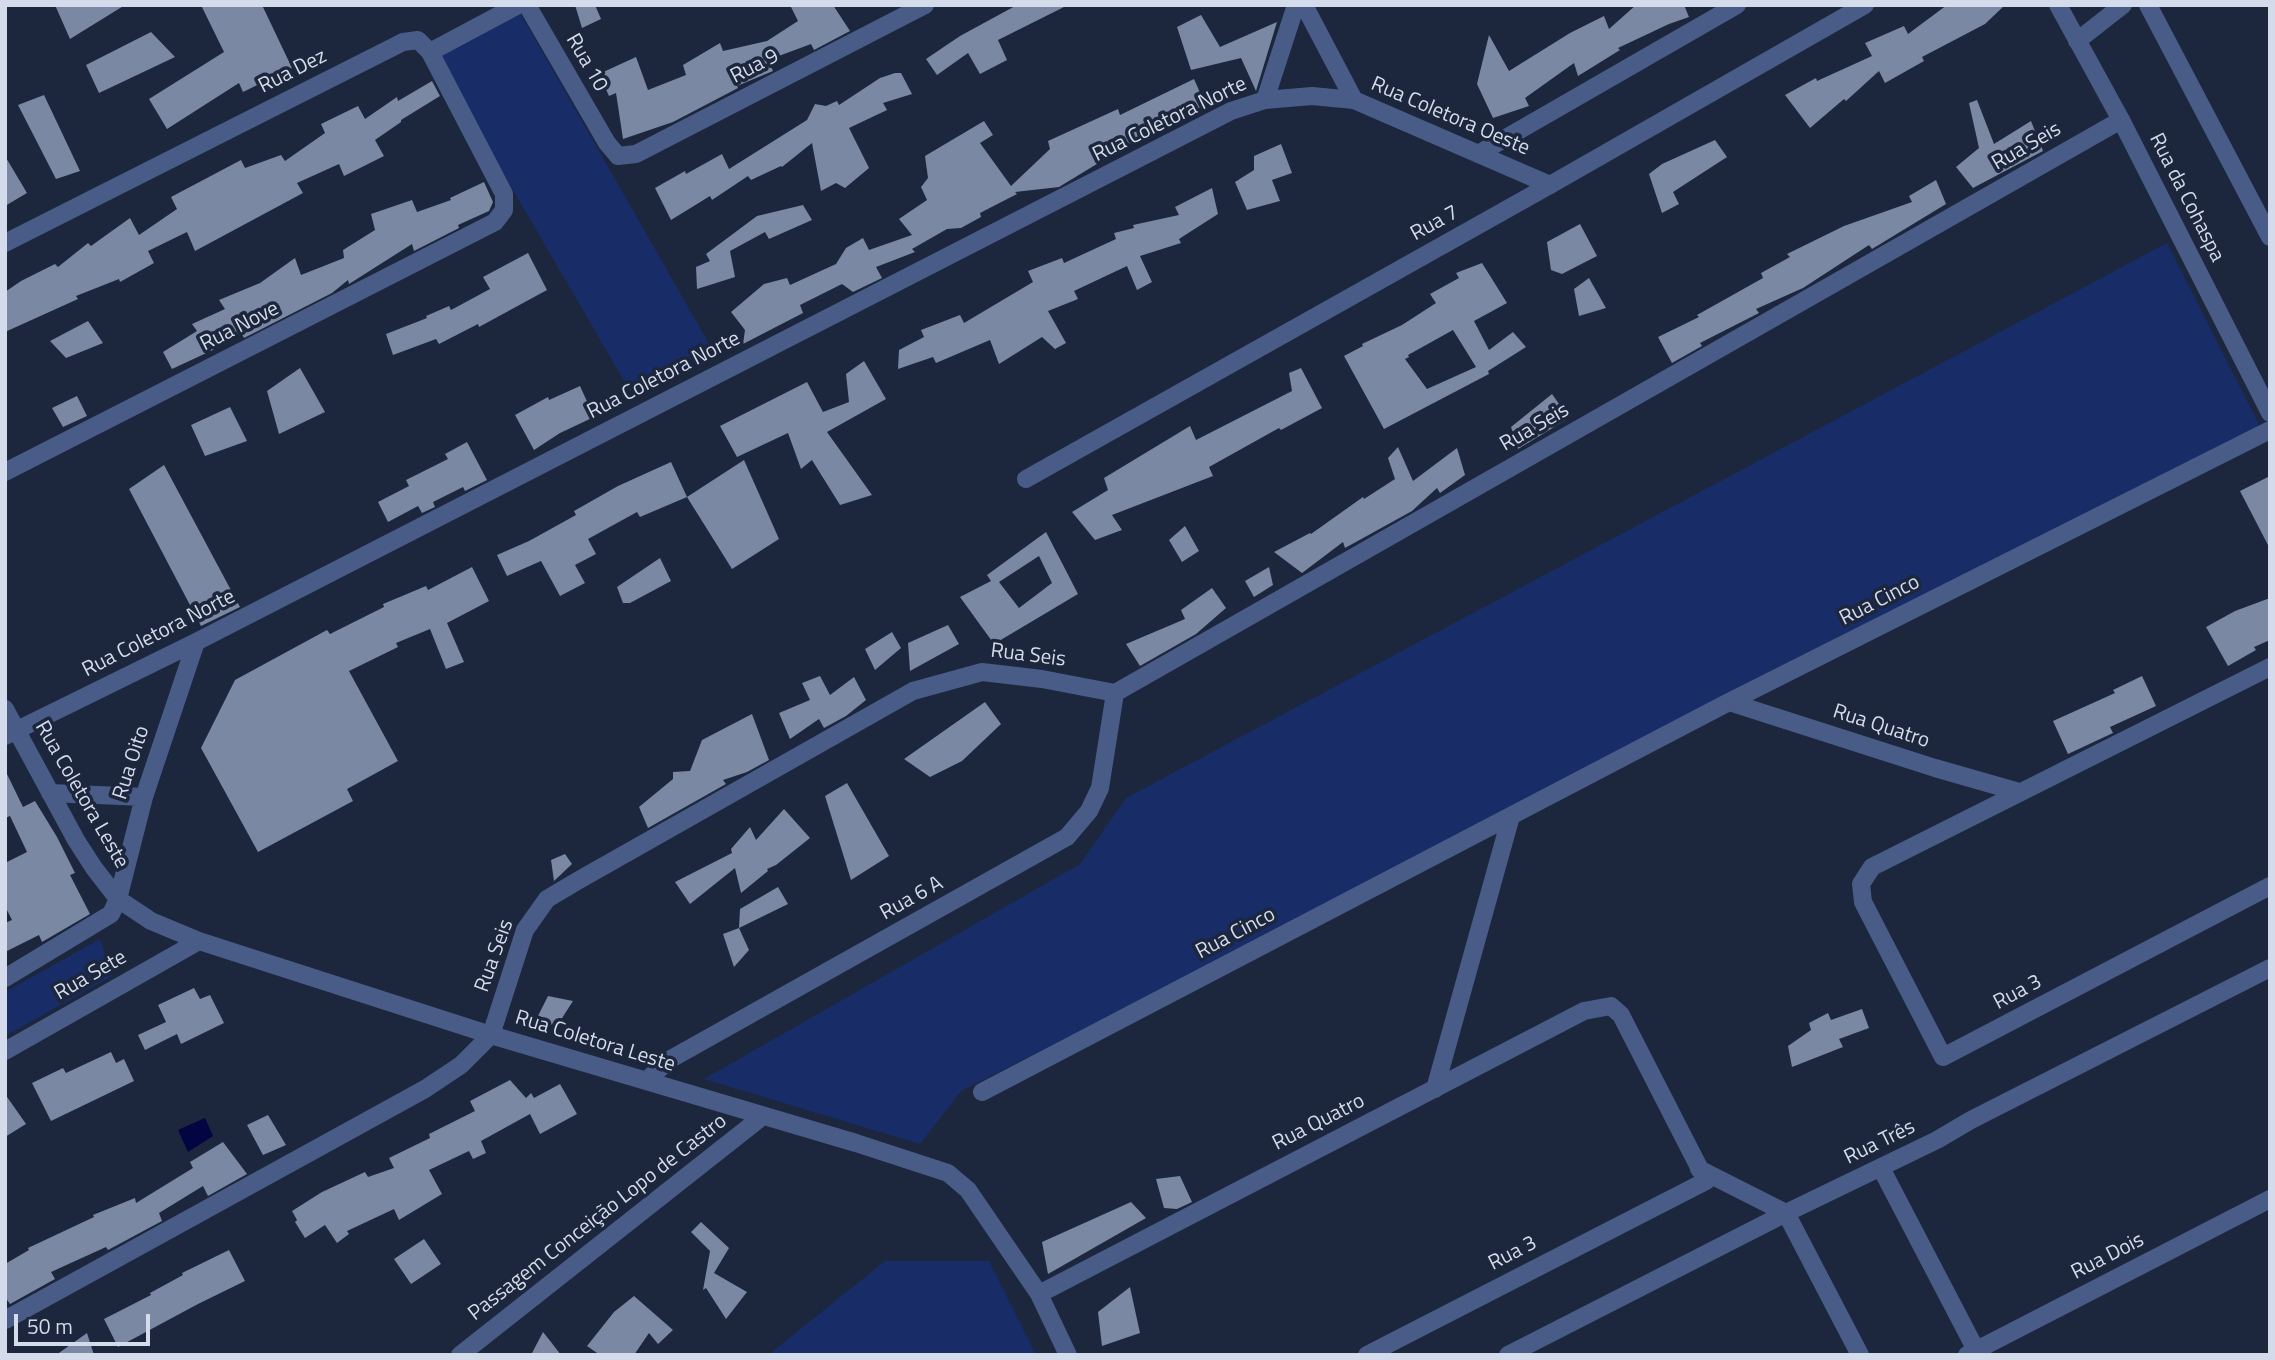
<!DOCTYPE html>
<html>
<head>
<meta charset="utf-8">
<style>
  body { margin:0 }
  #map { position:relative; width:2275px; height:1360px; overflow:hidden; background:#1c263c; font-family:"Titillium Web",sans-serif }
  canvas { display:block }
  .frame { position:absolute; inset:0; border:7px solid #d4dbea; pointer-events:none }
  .scale { position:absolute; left:14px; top:1314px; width:136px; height:32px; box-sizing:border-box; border:4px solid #d4dbea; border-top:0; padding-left:9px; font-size:21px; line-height:24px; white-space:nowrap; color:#d4dbea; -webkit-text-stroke:5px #1c263c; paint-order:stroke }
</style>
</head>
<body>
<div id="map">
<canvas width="2275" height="1360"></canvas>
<div class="frame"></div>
<div class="scale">50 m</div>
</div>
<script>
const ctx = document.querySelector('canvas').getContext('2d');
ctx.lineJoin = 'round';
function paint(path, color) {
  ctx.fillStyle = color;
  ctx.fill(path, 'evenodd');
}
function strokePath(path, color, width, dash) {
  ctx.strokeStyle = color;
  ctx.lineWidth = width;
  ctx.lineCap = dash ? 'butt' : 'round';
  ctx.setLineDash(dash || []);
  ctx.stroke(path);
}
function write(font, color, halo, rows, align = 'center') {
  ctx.font = font + ' "Titillium Web",sans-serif';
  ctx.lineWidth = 7;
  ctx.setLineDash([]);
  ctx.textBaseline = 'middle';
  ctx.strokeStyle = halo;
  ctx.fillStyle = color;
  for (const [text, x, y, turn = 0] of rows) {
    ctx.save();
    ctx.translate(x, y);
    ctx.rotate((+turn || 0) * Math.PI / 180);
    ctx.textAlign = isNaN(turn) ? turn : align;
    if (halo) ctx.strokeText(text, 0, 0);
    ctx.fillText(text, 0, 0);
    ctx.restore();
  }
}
const green = new Path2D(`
  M 519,11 L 712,349 L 630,391 L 435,56 Z
  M 2167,243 L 2265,436 L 961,1091 L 920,1144 L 704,1079 L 1080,864 L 1126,798 Z
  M 100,939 L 112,976 L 5,1036 L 5,992 Z
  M 885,1261 L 989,1261 L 1036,1355 L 768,1355 Z`);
const water = new Path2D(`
  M 205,1118 L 213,1136 L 188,1152 L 178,1130 Z`);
const building = new Path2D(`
  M 55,5 L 125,5 L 70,39 Z
  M 201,5 L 262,5 L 292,68 L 243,92 L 239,83 L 167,129 L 149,99 L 224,52 Z
  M 575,5 L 595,5 L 601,19 L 582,28 Z
  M 790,5 L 833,5 L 850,31 L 814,50 L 811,44 L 768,60 L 773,71 L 737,86 L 738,88 L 673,122 L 623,139 L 616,93 L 609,96 L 599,74 L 636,57 L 648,90 L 686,75 L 683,65 L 720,43 L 723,51 L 767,41 L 798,21 Z
  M 1017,5 L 1068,5 L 998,40 L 1007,60 L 980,74 L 968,53 L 937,75 L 926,59 L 960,36 Z
  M 1636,5 L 1684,5 L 1689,17 L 1669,24 L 1618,48 L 1620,50 L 1578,76 L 1574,63 L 1525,98 L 1529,106 L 1493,118 L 1477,84 L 1489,35 L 1509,71 L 1570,33 L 1604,16 L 1609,29 Z
  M 1947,5 L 2005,5 L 1985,24 L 1922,57 L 1924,61 L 1885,83 L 1879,71 L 1846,101 L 1844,99 L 1810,128 L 1785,95 L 1816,78 L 1817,81 L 1872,56 L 1865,43 L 1904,26 L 1908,34 Z
  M 1201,15 L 1220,47 L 1277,22 L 1256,91 L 1241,58 L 1191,70 L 1177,27 Z
  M 151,32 L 175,57 L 99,93 L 86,65 Z
  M 895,73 L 901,73 L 912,94 L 883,103 L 887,110 L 849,128 L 869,168 L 845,188 L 836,183 L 821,191 L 812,143 L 782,167 L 781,166 L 751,180 L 748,176 L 712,200 L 710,196 L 671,220 L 655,188 L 685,171 L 686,174 L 722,154 L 729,169 L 807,120 L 815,104 L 826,106 L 837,101 L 839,105 L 880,78 Z
  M 1194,79 L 1206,106 L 1132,140 L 1133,142 L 1059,187 L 1015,192 L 1017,194 L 980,213 L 981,217 L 961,228 L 947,229 L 912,249 L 915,252 L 876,267 L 882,278 L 853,292 L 842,284 L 800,305 L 803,313 L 743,344 L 745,330 L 731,312 L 764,284 L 787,278 L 790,285 L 836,264 L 846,248 L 863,238 L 869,250 L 912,235 L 899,219 L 927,200 L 921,187 L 928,178 L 925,156 L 984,121 L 993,135 L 980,143 L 1011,186 L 1050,149 L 1048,141 L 1118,109 L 1120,115 Z
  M 432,81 L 440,96 L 401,120 L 401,122 L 375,140 L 384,156 L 344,176 L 339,164 L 297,183 L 303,193 L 195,251 L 187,232 L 148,251 L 154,263 L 120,282 L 119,279 L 76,296 L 78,299 L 5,332 L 5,292 L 21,281 L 55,264 L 58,267 L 88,243 L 91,246 L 130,218 L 139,235 L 177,209 L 171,197 L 241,160 L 245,168 L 281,155 L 285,161 L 325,133 L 321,124 L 358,106 L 365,119 L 397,97 L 398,101 Z
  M 44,95 L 80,171 L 56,179 L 18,105 Z
  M 1977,100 L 1994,144 L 2031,121 L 2043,151 L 1973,188 L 1956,167 L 1979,148 L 1969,103 Z
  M 1715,140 L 1727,157 L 1673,192 L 1679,204 L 1662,213 L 1649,174 L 1662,164 Z
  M 1281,144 L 1292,173 L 1272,180 L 1280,201 L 1247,210 L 1235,182 L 1254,170 L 1254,156 Z
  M 5,156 L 27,193 L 5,206 Z
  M 1936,180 L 1946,204 L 1872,249 L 1869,245 L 1803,288 L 1756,309 L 1759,313 L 1700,343 L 1702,346 L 1672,363 L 1658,337 L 1699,317 L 1697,315 L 1763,278 L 1761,273 L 1790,257 L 1787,254 L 1844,226 L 1912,202 L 1909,196 Z
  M 484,182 L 493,202 L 489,211 L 458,225 L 459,228 L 414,251 L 412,244 L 349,284 L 348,280 L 332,293 L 244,338 L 241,333 L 215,349 L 172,369 L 163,352 L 197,331 L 192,324 L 225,309 L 219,300 L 260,283 L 295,258 L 301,275 L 344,258 L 343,250 L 375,230 L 371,214 L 412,200 L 417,212 L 451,200 L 450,198 Z
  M 1212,188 L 1218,214 L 1179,239 L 1181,243 L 1140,256 L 1152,282 L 1137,290 L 1127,266 L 1074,291 L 1078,299 L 1048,311 L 1066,343 L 1055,349 L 1042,337 L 999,364 L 990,340 L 936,363 L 933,357 L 898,369 L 899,350 L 924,337 L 921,330 L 960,315 L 964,323 L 1033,282 L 1028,271 L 1062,258 L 1064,263 L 1116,239 L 1114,233 L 1134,228 L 1133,225 L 1179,215 L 1175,207 Z
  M 803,205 L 812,220 L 769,239 L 765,232 L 730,251 L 735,277 L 697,289 L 696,267 L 710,261 L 706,254 L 757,216 Z
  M 1580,224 L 1597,256 L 1562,274 L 1551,270 L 1547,242 Z
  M 528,253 L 547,290 L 479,327 L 478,324 L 439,344 L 436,339 L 393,355 L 386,334 L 427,318 L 426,316 L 449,306 L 451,310 L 490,289 L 483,277 Z
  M 1482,263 L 1507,303 L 1474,321 L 1489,350 L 1513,332 L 1526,347 L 1488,371 L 1489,374 L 1384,429 L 1344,356 L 1363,346 L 1362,344 L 1402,325 L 1436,303 L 1430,294 L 1459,278 L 1456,273 ZM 1453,330 L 1476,367 L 1427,389 L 1405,359 L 1409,357 L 1408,355 Z
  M 1589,278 L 1606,308 L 1579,316 L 1574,289 Z
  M 88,321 L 103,343 L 66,358 L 50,341 Z
  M 864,361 L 886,399 L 827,432 L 872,495 L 840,505 L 812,460 L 801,469 L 788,433 L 737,457 L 720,426 L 807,382 L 823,412 L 849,402 L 846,374 Z
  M 300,368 L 325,412 L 279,434 L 267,391 Z
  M 1301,368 L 1322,408 L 1281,430 L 1279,428 L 1209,467 L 1213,476 L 1112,515 L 1122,530 L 1095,540 L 1072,512 L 1108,490 L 1104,478 L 1190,426 L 1196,440 L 1292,391 L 1289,373 Z
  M 580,386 L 594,417 L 560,433 L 534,450 L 515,415 L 548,397 L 549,400 Z
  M 1552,394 L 1569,418 L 1518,449 L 1511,427 Z
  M 77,396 L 87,416 L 63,427 L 52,408 Z
  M 230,407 L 247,441 L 205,456 L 191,425 Z
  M 467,442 L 487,480 L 465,491 L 463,487 L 433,502 L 435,507 L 422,513 L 418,506 L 388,522 L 378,502 L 409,486 L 406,480 L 448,459 L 445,454 Z
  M 1398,447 L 1413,481 L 1457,448 L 1465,475 L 1440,493 L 1437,488 L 1412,511 L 1345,548 L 1343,542 L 1302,573 L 1274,552 L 1310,533 L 1311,534 L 1363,497 L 1364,499 L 1395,479 L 1388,458 Z
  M 744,460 L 779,539 L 732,569 L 687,497 Z
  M 671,462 L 687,497 L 640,517 L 637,512 L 588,539 L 596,554 L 575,565 L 585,583 L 560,596 L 541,561 L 507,576 L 497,555 L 529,541 L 576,515 L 574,511 L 618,486 Z
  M 164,465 L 240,607 L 201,626 L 129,489 Z
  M 2270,476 L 2270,549 L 2240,491 Z
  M 1185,526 L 1199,551 L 1182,562 L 1169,540 Z
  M 1046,532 L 1078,594 L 994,644 L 960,597 L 991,581 L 987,575 ZM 1039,556 L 1052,583 L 1019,608 L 999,582 Z
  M 660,558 L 671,581 L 630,603 L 623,603 L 617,587 Z
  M 472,567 L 489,601 L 447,623 L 464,662 L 446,669 L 430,629 L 396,643 L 398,647 L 349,671 L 398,761 L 347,789 L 353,801 L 258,852 L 201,748 L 235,680 L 327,630 L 330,634 L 384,607 L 383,604 L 426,586 L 428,590 Z
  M 1269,567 L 1273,585 L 1254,597 L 1245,581 Z
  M 1212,588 L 1226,608 L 1196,634 L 1140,666 L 1126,644 L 1185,619 L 1181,610 Z
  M 2270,598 L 2270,640 L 2254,647 L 2256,650 L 2228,666 L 2206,627 L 2235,611 Z
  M 948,625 L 959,644 L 910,671 L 908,643 Z
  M 892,632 L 901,648 L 875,670 L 865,649 Z
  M 820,676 L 830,695 L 854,677 L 866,700 L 846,716 L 824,728 L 819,719 L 790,739 L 779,713 L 810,700 L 802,683 Z
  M 2142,676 L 2156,706 L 2110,727 L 2113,733 L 2068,754 L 2053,721 L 2115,693 L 2113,690 Z
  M 985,702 L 1001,724 L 962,761 L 930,777 L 904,759 Z
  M 752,714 L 769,760 L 747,772 L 723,780 L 726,784 L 648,828 L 639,807 L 673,779 L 673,772 L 690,771 L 702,740 Z
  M 5,770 L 23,807 L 35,801 L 57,837 L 75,873 L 70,875 L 90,914 L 42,942 L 39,935 L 5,952 L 5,923 L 12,920 L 5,906 L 5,863 L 27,852 L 10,816 L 5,818 Z
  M 847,783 L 889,856 L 851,880 L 825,796 Z
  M 784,809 L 810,838 L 776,865 L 767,869 L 768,871 L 741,893 L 735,868 L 690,904 L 675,882 L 732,853 L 731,849 L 750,827 L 756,840 Z
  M 565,854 L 572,864 L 554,881 L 551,860 Z
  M 778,887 L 788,904 L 739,928 L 740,909 Z
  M 739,928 L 749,950 L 734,967 L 723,934 Z
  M 194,988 L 200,999 L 210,995 L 224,1023 L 181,1044 L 177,1034 L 145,1050 L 138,1035 L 166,1022 L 158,1005 Z
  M 548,996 L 573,1001 L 557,1026 L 536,1020 Z
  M 1862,1009 L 1869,1028 L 1839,1039 L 1843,1047 L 1792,1067 L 1788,1046 L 1811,1030 L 1809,1023 L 1828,1013 L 1831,1020 Z
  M 111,1052 L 116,1063 L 124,1059 L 134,1081 L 51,1121 L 32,1083 L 63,1068 L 66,1073 Z
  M 510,1080 L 526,1098 L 531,1093 L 534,1098 L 560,1084 L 577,1114 L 540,1134 L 530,1114 L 481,1141 L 486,1153 L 473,1159 L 469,1151 L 429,1170 L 442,1194 L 399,1220 L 394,1209 L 347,1231 L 349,1234 L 337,1243 L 325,1225 L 305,1238 L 295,1222 L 297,1220 L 292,1211 L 322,1192 L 365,1172 L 368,1177 L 394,1168 L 389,1158 L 430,1138 L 429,1134 L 475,1111 L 470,1101 Z
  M 5,1094 L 26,1124 L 5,1137 Z
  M 268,1115 L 286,1145 L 263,1155 L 247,1125 Z
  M 223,1142 L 247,1174 L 208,1196 L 203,1186 L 159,1213 L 162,1221 L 108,1250 L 106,1247 L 51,1272 L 55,1279 L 10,1304 L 5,1297 L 5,1264 L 29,1250 L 28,1248 L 94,1217 L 93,1215 L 135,1198 L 136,1203 L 193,1168 L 190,1162 Z
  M 1180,1176 L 1192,1202 L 1177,1209 L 1164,1208 L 1156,1179 Z
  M 1131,1202 L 1146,1218 L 1048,1274 L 1042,1242 Z
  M 701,1222 L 729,1248 L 714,1273 L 747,1292 L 726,1319 L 706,1288 L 703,1290 L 710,1251 L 691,1232 Z
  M 424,1239 L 441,1264 L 411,1284 L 394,1259 Z
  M 229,1250 L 245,1281 L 198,1304 L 118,1347 L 104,1319 L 151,1295 L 150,1293 L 183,1275 L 182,1273 Z
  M 1130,1287 L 1140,1333 L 1102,1346 L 1098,1312 Z
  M 634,1296 L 673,1330 L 658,1344 L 649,1333 L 634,1355 L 600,1355 L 587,1346 L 614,1312 Z
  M 543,1332 L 551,1342 L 561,1355 L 531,1355 Z
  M 87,1333 L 94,1355 L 56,1355 Z`);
const minor = new Path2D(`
  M 527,5 L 607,143 L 618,156 L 636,154 L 925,5
  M 2148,5 L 2270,237
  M 430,52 L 518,5
  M 1265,100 L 1296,5
  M 5,243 L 403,42 L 418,40 L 430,52 L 504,194 L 504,210 L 495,222 L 5,472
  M 1026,479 L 1550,185
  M 2270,667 L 1872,867 L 1861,884 L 1863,902 L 1943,1057 L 2270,886
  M 1729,702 L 1935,768 L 2019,792
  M 5,709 L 76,840 L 94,868 L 118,899 L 151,921 L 199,941 L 491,1035 L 856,1143 L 948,1173 L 968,1190 L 1039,1294 L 1068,1355
  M 5,736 L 196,642 L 1231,111 L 1265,100 L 1312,96 L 1354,100
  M 50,793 L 144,797
  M 5,978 L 111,914 L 118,899 L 144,797 L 196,642
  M 5,1051 L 199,941
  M 646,1081 L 669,1060 L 1067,837 L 1089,811 L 1100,788 L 1115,693
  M 1435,1089 L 1511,816
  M 982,1092 L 1729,702 L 2270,430
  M 1881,1168 L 1976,1350
  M 1699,1169 L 1786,1213 L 1860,1355
  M 1039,1294 L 1584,1011 L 1611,1006 L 1621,1015 L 1706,1181 L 1367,1355
  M 5,1320 L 425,1089 L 461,1065 L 491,1035 L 525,930 L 547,899 L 579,880 L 913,691 L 982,672 L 1042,679 L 1115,693 L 2121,120
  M 460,1355 L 763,1116
  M 1508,1355 L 1786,1213 L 1937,1140 L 1971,1120 L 2270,968
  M 1967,1355 L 2270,1199`);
const tertiary = new Path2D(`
  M 1304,5 L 1354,100 L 1550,185 L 1865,5
  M 2058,5 L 2121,120 L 2270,413
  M 2077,41 L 2123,5
  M 1478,154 L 1737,5`);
const streetNames = [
  ["Rua 10",586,63,60],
  ["Rua 9",755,67,-27],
  ["Rua Dez",293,72,-27],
  ["Rua Coletora Oeste",1450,117,23],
  ["Rua Coletora Norte",1170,120,-26],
  ["Rua Seis",2027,147,-30],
  ["Rua da Cohaspa",2186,198,63],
  ["Rua 7",1435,224,-29],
  ["Rua Nove",240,327,-27],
  ["Rua Coletora Norte",664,376,-27],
  ["Rua Seis",1535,428,-30],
  ["Rua Cinco",1880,601,-27],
  ["Rua Coletora Norte",159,634,-27],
  ["Rua Seis",1028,656,7],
  ["Rua Quatro",1881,727,18],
  ["Rua Oito",132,763,-72],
  ["Rua Coletora Leste",81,795,60],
  ["Rua 6 A",912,899,-29],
  ["Rua Cinco",1236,934,-28],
  ["Rua Seis",495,956,-70],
  ["Rua Sete",91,976,-30],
  ["Rua 3",2018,993,-28],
  ["Rua Coletora Leste",595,1042,17],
  ["Rua Quatro",1319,1123,-27],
  ["Rua Três",1880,1143,-26],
  ["Passagem Conceição Lopo de Castro",598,1218,-38],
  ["Rua 3",1513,1254,-27],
  ["Rua Dois",2108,1257,-27]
];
paint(green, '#182d68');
paint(water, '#020541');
paint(building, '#7b88a3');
strokePath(minor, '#495c88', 18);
strokePath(tertiary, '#495c88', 18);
write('21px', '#d4dbea', '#1c263c', streetNames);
</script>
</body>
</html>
